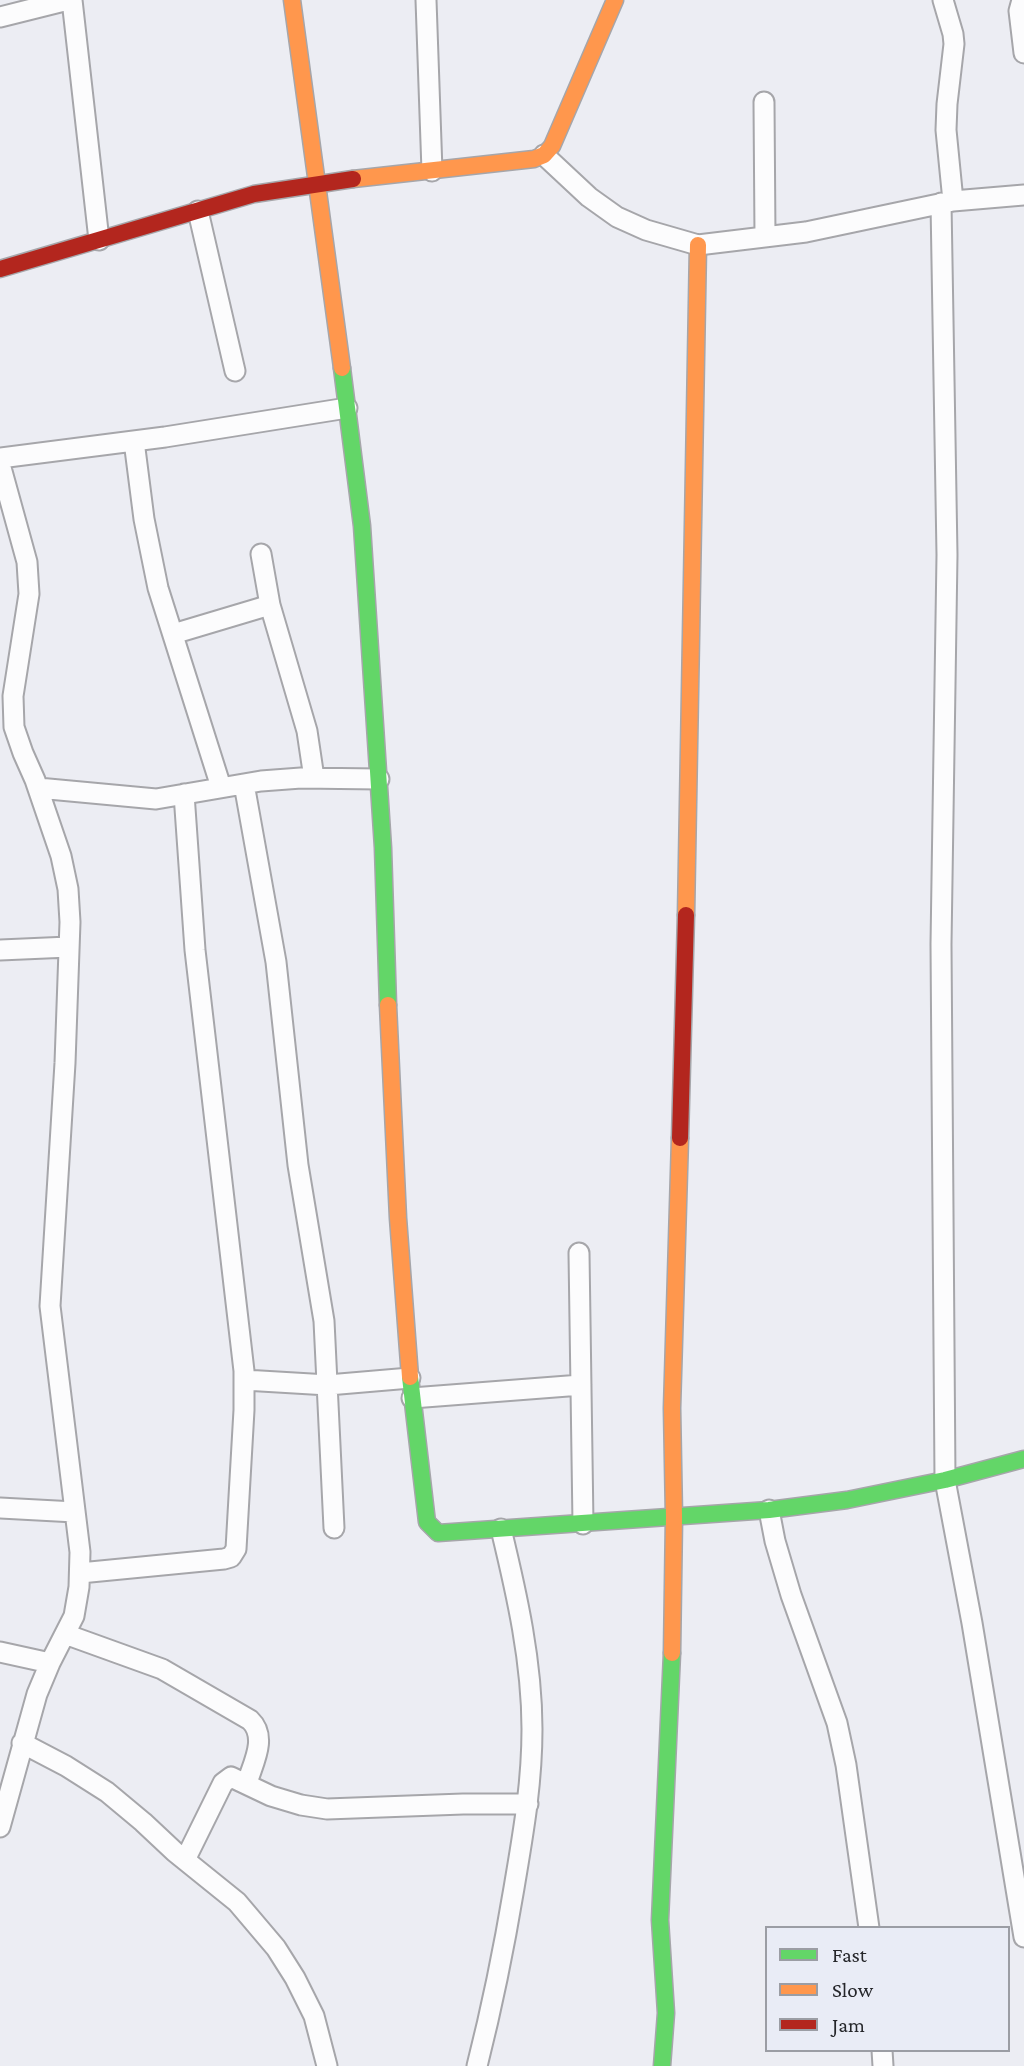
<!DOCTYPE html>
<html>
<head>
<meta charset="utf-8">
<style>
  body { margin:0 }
  #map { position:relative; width:1024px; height:2066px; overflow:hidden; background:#ecedf3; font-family:"Crimson Pro",serif }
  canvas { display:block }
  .legend { position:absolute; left:765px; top:1926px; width:245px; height:126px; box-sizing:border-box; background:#e9ecf6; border:2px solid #9b9da4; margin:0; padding:9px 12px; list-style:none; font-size:21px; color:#25262a }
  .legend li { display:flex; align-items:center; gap:14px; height:35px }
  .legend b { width:35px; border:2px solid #9b9da4 }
</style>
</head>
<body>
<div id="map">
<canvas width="1024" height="2066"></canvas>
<ul class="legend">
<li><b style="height:9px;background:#63d668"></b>Fast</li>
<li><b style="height:9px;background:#ff974d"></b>Slow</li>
<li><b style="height:9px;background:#b3261e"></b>Jam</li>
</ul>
</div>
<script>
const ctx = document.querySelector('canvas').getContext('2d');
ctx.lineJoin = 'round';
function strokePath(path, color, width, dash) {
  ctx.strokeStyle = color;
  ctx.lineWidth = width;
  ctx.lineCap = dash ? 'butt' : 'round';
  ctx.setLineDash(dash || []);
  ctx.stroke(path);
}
const street = new Path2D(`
  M 72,0 L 99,240
  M 426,0 L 432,171
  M 943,0 L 953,34 L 954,44 L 947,104 L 946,130 L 953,201
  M 1022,0 L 1019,11 L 1024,53
  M 0,17 L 68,0
  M 764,102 L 765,237
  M 544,155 L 589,197 L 617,217 L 646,230 L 698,245 L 806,232 L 953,201 L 1024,195
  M 941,203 L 947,555 L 941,944 L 945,1480 L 972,1623 L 1024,1937
  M 198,211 L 235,371
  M 134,441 L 144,519 L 158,588 L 221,787
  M 0,458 L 165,437 L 347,408
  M 0,464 L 27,562 L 29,594 L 13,696 L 14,727 L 23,753 L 35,780 L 61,856 L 68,889 L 70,922 L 65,1063 L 50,1306 L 80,1552 L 79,1587 L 74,1616 L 50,1663 L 37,1694 L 0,1827
  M 261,554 L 270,605 L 307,731 L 314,778
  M 173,634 L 270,605
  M 244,784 L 276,962 L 298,1165 L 324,1321 L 334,1528
  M 38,788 L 156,799 L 261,781 L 301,778 L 379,779
  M 0,950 L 69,947
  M 579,1253 L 583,1524
  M 244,1380 L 328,1385 L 410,1378
  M 412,1398 L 581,1385
  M 0,1508 L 75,1512
  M 769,1510 L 775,1541 L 791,1595 L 837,1723 L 846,1765 L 869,1928
  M 80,1573 L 224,1559 L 231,1557 L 236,1549 L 244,1410 L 244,1371 L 195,950 L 184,794
  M 65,1634 L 162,1669 L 250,1720 C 268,1737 253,1763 247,1783
  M 0,1652 L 50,1663
  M 22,1743 L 66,1766 L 107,1792 L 143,1822 L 175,1852 L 237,1902 L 276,1948 L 295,1978 L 314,2016 L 327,2066
  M 185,1860 L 223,1783 L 231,1777 L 271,1796 L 301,1805 L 327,1809 L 463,1804 L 528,1804
  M 882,2050 L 883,2066
  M 477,2066 C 492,2007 504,1948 514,1888 C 523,1834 532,1785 532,1729 C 532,1662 517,1595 501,1529`);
const fast = new Path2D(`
  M 342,368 L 362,526 L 383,848 L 388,1005
  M 410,1377 L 427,1522 L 438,1533 L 769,1510 L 847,1500 L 945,1480 L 1024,1459
  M 662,2066 L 666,2013 L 660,1920 L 672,1653`);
const slow = new Path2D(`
  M 292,0 L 342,368
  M 353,179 L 534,159 L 544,155 L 552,146 L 615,0
  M 686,915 L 698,245
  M 388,1005 L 398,1218 L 410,1377
  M 672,1653 L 674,1517 L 672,1408 L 680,1138`);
const jam = new Path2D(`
  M 0,269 L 254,194 L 353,179
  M 680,1138 L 686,915`);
strokePath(street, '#a6a6aa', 23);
strokePath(fast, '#a6a6aa', 19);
strokePath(slow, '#a6a6aa', 19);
strokePath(jam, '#a6a6aa', 19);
strokePath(street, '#fcfcfd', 19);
strokePath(fast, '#63d668', 16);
strokePath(slow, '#ff974d', 16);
strokePath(jam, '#b3261e', 16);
</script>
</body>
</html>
